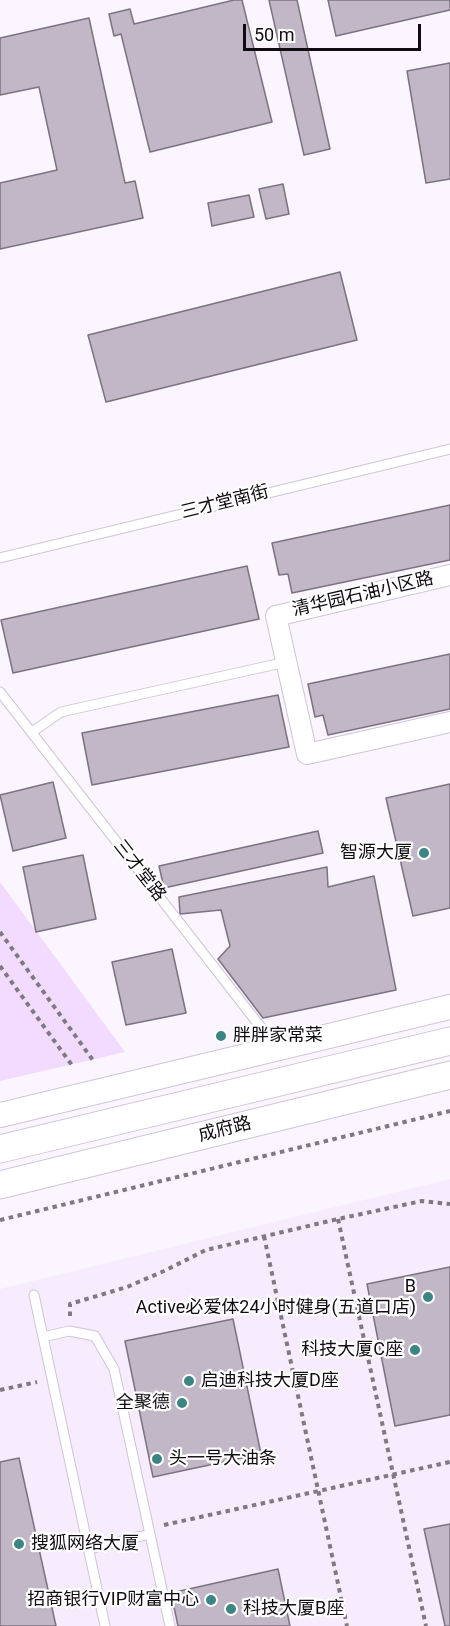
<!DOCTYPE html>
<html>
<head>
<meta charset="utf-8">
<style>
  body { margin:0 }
  #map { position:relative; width:450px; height:1626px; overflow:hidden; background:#fbf5ff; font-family:Roboto,sans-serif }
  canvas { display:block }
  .scale { position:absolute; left:243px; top:24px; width:178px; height:27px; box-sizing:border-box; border:3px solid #100c12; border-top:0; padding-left:8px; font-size:18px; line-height:21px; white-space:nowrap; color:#100c12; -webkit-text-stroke:4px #fff; paint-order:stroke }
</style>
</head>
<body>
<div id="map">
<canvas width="450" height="1626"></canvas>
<div class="scale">50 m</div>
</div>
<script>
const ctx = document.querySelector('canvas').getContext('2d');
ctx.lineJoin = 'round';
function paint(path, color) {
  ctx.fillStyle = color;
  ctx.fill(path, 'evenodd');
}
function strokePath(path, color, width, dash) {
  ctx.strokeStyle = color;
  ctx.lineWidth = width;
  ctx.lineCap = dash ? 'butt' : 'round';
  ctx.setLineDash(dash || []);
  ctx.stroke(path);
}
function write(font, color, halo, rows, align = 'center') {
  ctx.font = font + ' Roboto,"Noto Sans SC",sans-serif';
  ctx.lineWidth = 4.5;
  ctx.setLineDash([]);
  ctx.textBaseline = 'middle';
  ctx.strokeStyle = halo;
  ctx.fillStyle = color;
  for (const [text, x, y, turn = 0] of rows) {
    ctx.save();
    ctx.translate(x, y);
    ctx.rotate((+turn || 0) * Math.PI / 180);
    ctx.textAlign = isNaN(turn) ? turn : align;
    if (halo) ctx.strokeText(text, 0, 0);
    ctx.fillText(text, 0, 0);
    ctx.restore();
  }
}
const built = new Path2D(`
  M 450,1179 L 450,1626 L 0,1626 L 0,1289 Z`);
const green = new Path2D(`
  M 0,882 L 125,1052 L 0,1081 Z`);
const building = new Path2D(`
  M 234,0 L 242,0 L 272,122 L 150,152 L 121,34 L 114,36 L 109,14 L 130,9 L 134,24 Z
  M 269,0 L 297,0 L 330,149 L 304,155 Z
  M 328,0 L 450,0 L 450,10 L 336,36 Z
  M 89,18 L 125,183 L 135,181 L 143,218 L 0,249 L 0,183 L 57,170 L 39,87 L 0,95 L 0,38 Z
  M 450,63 L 450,179 L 426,183 L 407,71 Z
  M 283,184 L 289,214 L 266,219 L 259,189 Z
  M 249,195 L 254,217 L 212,226 L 208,203 Z
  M 340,272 L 357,340 L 106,402 L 88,335 Z
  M 450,505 L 450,560 L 292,593 L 288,574 L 279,575 L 272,543 Z
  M 247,566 L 259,619 L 13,673 L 1,620 Z
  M 450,654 L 450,709 L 328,735 L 323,715 L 315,717 L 308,684 Z
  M 278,695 L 289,747 L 92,785 L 82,733 Z
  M 53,782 L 66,838 L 13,851 L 0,795 Z
  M 450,784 L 450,908 L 413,916 L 386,798 Z
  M 318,831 L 323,853 L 164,888 L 159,866 Z
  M 83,855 L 96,919 L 36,932 L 23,867 Z
  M 327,867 L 328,887 L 374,876 L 396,990 L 263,1018 L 218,959 L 230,946 L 221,910 L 180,914 L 179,897 Z
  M 172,949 L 186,1013 L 126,1025 L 112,962 Z
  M 450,1267 L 450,1415 L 395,1426 L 367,1284 Z
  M 233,1319 L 261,1454 L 153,1477 L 125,1341 Z
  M 19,1458 L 56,1626 L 0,1626 L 0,1462 Z
  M 450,1524 L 450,1626 L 445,1626 L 424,1529 Z
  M 278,1569 L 290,1626 L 178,1626 L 171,1593 Z`);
const path = new Path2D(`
  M 0,932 L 95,1063
  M 0,966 L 74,1068
  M 338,1219 L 426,1626
  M 0,1220 L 450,1111
  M 264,1236 L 347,1626
  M 70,1316 L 70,1304 L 127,1287 L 164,1271 L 206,1250 L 338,1219 L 422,1201 L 450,1204
  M 0,1390 L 37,1382
  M 164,1525 L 450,1462`);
const service = new Path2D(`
  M 0,558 L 450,449
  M 0,692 L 277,1048
  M 32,732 L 61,712 L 286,662
  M 34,1295 L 105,1626
  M 43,1337 L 69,1331 L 95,1336 L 114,1369 L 170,1626
  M 89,1549 L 150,1534`);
const minor = new Path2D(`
  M 450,575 L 276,616 L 307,754 L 450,722`);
const tertiary = new Path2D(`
  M 0,1115 L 450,1007`);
const secondary = new Path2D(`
  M 0,1149 L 450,1041
  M 0,1185 L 450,1075`);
const markers = [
  [424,853,6,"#3d8582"],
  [221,1036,6,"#3d8582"],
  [428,1297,6,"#3d8582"],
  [415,1350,6,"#3d8582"],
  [189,1381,6,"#3d8582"],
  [182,1403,6,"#3d8582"],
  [157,1459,6,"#3d8582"],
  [19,1544,6,"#3d8582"],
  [211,1600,6,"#3d8582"],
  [231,1609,6,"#3d8582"]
];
const streetNames = [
  ["三才堂南街",225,503,-14],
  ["清华园石油小区路",363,595,-13],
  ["三才堂路",139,871,52],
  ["成府路",225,1130,-14]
];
const poiNames = [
  ["智源大厦",412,853],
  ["胖胖家常菜",233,1036,"left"],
  ["B",416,1287],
  ["Active必爱体24小时健身(五道口店)",416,1308],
  ["科技大厦C座",403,1350],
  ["启迪科技大厦D座",201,1381,"left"],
  ["全聚德",170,1403],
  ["头一号大油条",169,1459,"left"],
  ["搜狐网络大厦",31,1544,"left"],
  ["招商银行VIP财富中心",199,1600],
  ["科技大厦B座",243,1609,"left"]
];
paint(built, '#f7ebfe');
paint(green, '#f2dbff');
paint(building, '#c1b7c7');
strokePath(building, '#7c7382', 1.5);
strokePath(service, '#cfc5d5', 11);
strokePath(minor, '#cfc5d5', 22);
strokePath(tertiary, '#cfc5d5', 26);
strokePath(secondary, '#cfc5d5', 29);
strokePath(path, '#7f7a82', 4, [4.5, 4.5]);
strokePath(service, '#fff', 9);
strokePath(minor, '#fff', 20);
strokePath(tertiary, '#fff', 24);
strokePath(secondary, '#fff', 27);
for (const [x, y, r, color] of markers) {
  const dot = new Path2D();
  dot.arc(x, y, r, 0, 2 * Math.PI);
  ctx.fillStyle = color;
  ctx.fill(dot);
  strokePath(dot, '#fff', 2);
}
write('18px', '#100c12', '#fff', streetNames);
write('18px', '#100c12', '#fff', poiNames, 'right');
</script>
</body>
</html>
